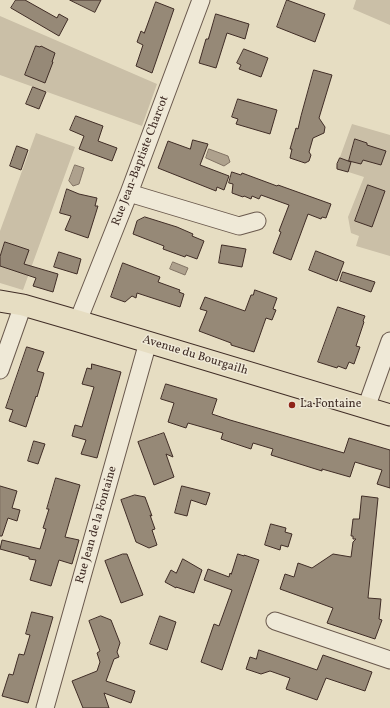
<!DOCTYPE html>
<html>
<head>
<meta charset="utf-8">
<style>
  body { margin:0 }
  canvas { display:block; background:#e6ddc2 }
</style>
</head>
<body>
<canvas width="390" height="708"></canvas>
<script>
const ctx = document.querySelector('canvas').getContext('2d');
ctx.lineJoin = 'round';
function paint(path, color) {
  ctx.fillStyle = color;
  ctx.fill(path, 'evenodd');
}
function strokePath(path, color, width, dash) {
  ctx.strokeStyle = color;
  ctx.lineWidth = width;
  ctx.lineCap = dash ? 'butt' : 'round';
  ctx.setLineDash(dash || []);
  ctx.stroke(path);
}
function write(font, color, halo, rows, align = 'center') {
  ctx.font = font + ' Vollkorn,serif';
  ctx.lineWidth = 3;
  ctx.setLineDash([]);
  ctx.textBaseline = 'middle';
  ctx.strokeStyle = halo;
  ctx.fillStyle = color;
  for (const [text, x, y, turn = 0] of rows) {
    ctx.save();
    ctx.translate(x, y);
    ctx.rotate((+turn || 0) * Math.PI / 180);
    ctx.textAlign = isNaN(turn) ? turn : align;
    if (halo) ctx.strokeText(text, 0, 0);
    ctx.fillText(text, 0, 0);
    ctx.restore();
  }
}
const green = new Path2D(`
  M 356,0 L 390,0 L 390,25 L 353,9 Z
  M 0,16 L 157,84 L 142,126 L 0,75 Z
  M 352,124 L 390,135 L 390,256 L 356,246 L 359,236 L 351,233 L 348,217 L 364,177 L 336,168 Z
  M 36,133 L 75,147 L 23,290 L 0,283 L 0,231 Z`);
const water = new Path2D(`
  M 209,149 L 228,156 L 230,162 L 224,166 L 206,158 Z
  M 75,165 L 84,168 L 79,184 L 73,186 L 69,181 Z
  M 173,262 L 188,268 L 185,275 L 170,269 Z`);
const building = new Path2D(`
  M 16,0 L 25,0 L 57,18 L 59,14 L 68,19 L 59,36 L 11,8 Z
  M 70,0 L 101,0 L 95,12 Z
  M 287,0 L 325,14 L 315,42 L 277,27 Z
  M 156,2 L 174,9 L 152,73 L 136,66 L 143,45 L 137,42 L 141,31 L 144,33 Z
  M 216,14 L 249,24 L 245,39 L 227,33 L 216,68 L 199,63 L 206,39 L 208,39 Z
  M 36,46 L 40,47 L 41,46 L 55,53 L 52,62 L 53,62 L 45,83 L 25,75 Z
  M 244,49 L 268,58 L 261,77 L 239,69 L 241,65 L 237,63 Z
  M 314,70 L 332,75 L 319,118 L 325,127 L 324,133 L 313,138 L 309,152 L 311,155 L 309,161 L 305,163 L 290,158 L 292,149 L 290,149 L 296,128 L 298,129 L 301,116 Z
  M 33,87 L 46,92 L 39,109 L 26,104 Z
  M 238,99 L 277,110 L 270,134 L 236,124 L 238,119 L 232,117 Z
  M 76,116 L 103,126 L 98,141 L 117,148 L 112,161 L 79,149 L 84,136 L 70,130 Z
  M 355,139 L 367,143 L 367,145 L 386,151 L 381,165 L 363,160 L 361,164 L 349,161 Z
  M 193,140 L 208,144 L 200,165 L 229,176 L 224,190 L 217,187 L 216,191 L 158,168 L 168,141 L 190,149 Z
  M 17,146 L 28,150 L 21,170 L 10,166 Z
  M 340,158 L 351,162 L 348,172 L 337,169 L 337,164 Z
  M 232,172 L 241,175 L 242,173 L 277,186 L 278,185 L 331,204 L 326,218 L 322,217 L 321,219 L 308,214 L 291,260 L 273,253 L 281,232 L 279,231 L 289,205 L 261,195 L 259,199 L 252,196 L 251,199 L 244,196 L 243,197 L 232,193 L 233,184 L 229,183 Z
  M 368,185 L 385,191 L 372,227 L 355,221 Z
  M 67,189 L 79,194 L 97,198 L 95,206 L 98,206 L 88,238 L 65,230 L 71,216 L 60,213 Z
  M 145,217 L 177,227 L 193,234 L 192,236 L 204,241 L 197,259 L 186,255 L 185,257 L 163,249 L 164,246 L 133,234 L 137,221 Z
  M 5,242 L 29,250 L 24,264 L 58,274 L 53,292 L 33,286 L 36,278 L 0,266 L 0,257 Z
  M 222,245 L 246,249 L 242,267 L 219,263 Z
  M 316,251 L 344,262 L 337,281 L 309,270 Z
  M 59,252 L 81,259 L 77,274 L 54,267 Z
  M 123,263 L 160,277 L 158,282 L 180,290 L 179,292 L 184,294 L 180,307 L 137,293 L 136,298 L 132,296 L 125,302 L 111,297 Z
  M 343,272 L 375,282 L 371,292 L 340,281 Z
  M 255,290 L 277,298 L 273,309 L 276,310 L 272,320 L 266,318 L 254,352 L 231,345 L 231,343 L 199,331 L 207,311 L 200,309 L 205,297 L 245,311 L 251,295 L 253,295 Z
  M 338,307 L 365,316 L 363,321 L 364,322 L 356,346 L 360,347 L 354,364 L 349,362 L 346,369 L 338,366 L 337,368 L 318,362 Z
  M 27,347 L 44,352 L 37,371 L 44,373 L 37,397 L 36,396 L 26,427 L 9,421 L 13,410 L 6,408 Z
  M 92,364 L 121,372 L 97,458 L 81,454 L 86,440 L 72,436 L 75,425 L 82,427 L 94,387 L 82,384 L 87,368 L 91,369 Z
  M 166,384 L 217,399 L 212,414 L 230,420 L 344,453 L 349,438 L 390,450 L 390,488 L 377,484 L 382,470 L 368,466 L 355,462 L 350,477 L 322,469 L 322,471 L 271,455 L 273,449 L 253,443 L 251,449 L 221,439 L 223,433 L 188,423 L 186,428 L 168,422 L 174,403 L 161,399 Z
  M 164,433 L 173,457 L 166,454 L 174,477 L 154,485 L 138,442 Z
  M 34,441 L 45,444 L 38,464 L 28,461 Z
  M 56,478 L 80,485 L 65,537 L 79,540 L 72,564 L 59,560 L 51,586 L 30,580 L 36,560 L 29,559 L 29,557 L 0,549 L 2,540 L 40,549 L 46,529 L 43,528 L 49,509 L 47,509 Z
  M 0,486 L 17,491 L 12,508 L 20,510 L 17,521 L 8,518 L 2,536 L 0,536 Z
  M 182,486 L 210,493 L 206,505 L 191,500 L 187,516 L 175,513 Z
  M 135,495 L 145,497 L 152,516 L 150,515 L 155,529 L 152,530 L 157,545 L 149,548 L 136,542 L 121,500 Z
  M 362,496 L 378,498 L 368,598 L 381,599 L 379,619 L 382,620 L 375,639 L 327,623 L 333,608 L 280,589 L 285,574 L 294,577 L 298,563 L 312,568 L 333,554 L 351,557 L 353,542 L 356,539 L 353,539 L 353,536 L 351,536 L 353,519 L 359,519 Z
  M 271,524 L 286,528 L 285,532 L 292,534 L 288,547 L 281,545 L 280,550 L 265,545 Z
  M 123,554 L 127,554 L 143,595 L 121,603 L 105,561 Z
  M 238,554 L 244,556 L 244,555 L 259,560 L 222,670 L 201,662 L 214,624 L 219,626 L 232,590 L 204,580 L 208,569 L 229,577 L 230,573 L 231,574 Z
  M 183,559 L 202,570 L 194,593 L 176,587 L 176,588 L 165,582 L 171,570 L 176,573 Z
  M 32,612 L 53,617 L 28,703 L 2,696 L 9,674 L 13,675 L 19,654 L 24,655 L 30,635 L 26,634 Z
  M 101,616 L 111,620 L 120,643 L 117,652 L 119,657 L 114,659 L 106,681 L 135,691 L 131,703 L 104,693 L 109,708 L 83,708 L 72,681 L 97,671 L 100,662 L 97,653 L 100,651 L 89,621 Z
  M 160,616 L 176,622 L 167,650 L 150,644 Z
  M 259,650 L 317,670 L 323,655 L 372,672 L 365,691 L 326,678 L 317,700 L 286,689 L 290,678 L 270,671 L 261,674 L 246,669 L 250,657 L 256,659 Z`);
const minor = new Path2D(`
  M 129,193 L 239,226 L 257,221
  M 78,321 L 129,193 L 201,0
  M 0,370 L 23,305
  M 366,408 L 390,341
  M 275,621 L 390,660
  M 45,708 L 148,342`);
const major = new Path2D(`
  M 0,301 L 23,305 L 78,321 L 390,415`);
const markers = [
  [292,405,4,"#8f2418"]
];
const streetNames = [
  ["Rue Jean-Baptiste Charcot",141,161,-69],
  ["Avenue du Bourgailh",195,356,17],
  ["Rue Jean de la Fontaine",97,525,-74]
];
const poiNames = [
  ["La Fontaine",300,405]
];
paint(green, '#cabfa7');
paint(water, '#aea18d');
strokePath(water, '#827364', 1);
paint(building, '#968977');
strokePath(building, '#402d26', 1);
strokePath(minor, '#6a594d', 19);
strokePath(major, '#402d26', 23);
strokePath(minor, '#efe9d7', 17);
strokePath(major, '#e6ddc2', 21);
for (const [x, y, r, color] of markers) {
  const dot = new Path2D();
  dot.arc(x, y, r, 0, 2 * Math.PI);
  ctx.fillStyle = color;
  ctx.fill(dot);
  strokePath(dot, '#efe9d7', 1.5);
}
write('12px', '#402d26', '#efe9d7', streetNames);
write('12px', '#402d26', '#efe9d7', poiNames, 'left');
</script>
</body>
</html>
